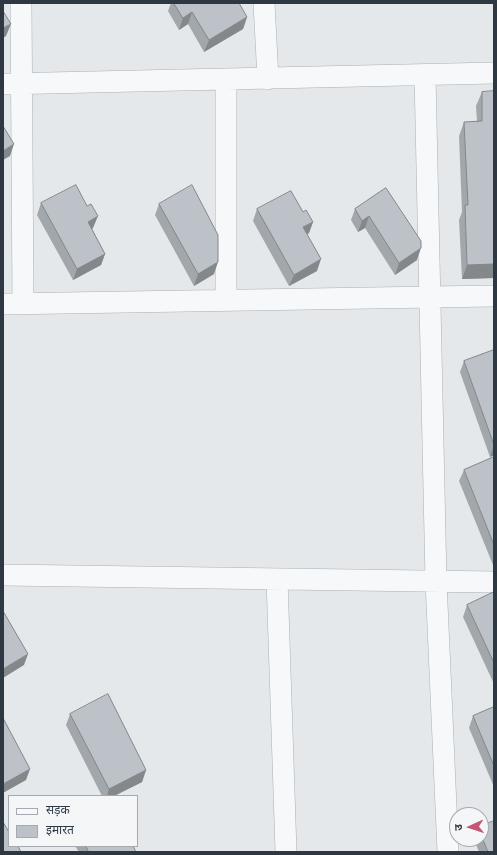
<!DOCTYPE html>
<html>
<head>
<meta charset="utf-8">
<style>
  body { margin:0 }
  #map { position:relative; width:497px; height:855px; overflow:hidden; background:#e4e8eb; font-family:Arial,"Noto Sans Devanagari",sans-serif }
  canvas { display:block }
  .frame { position:absolute; inset:0; border:4px solid #2d3842; pointer-events:none }
  .legend { position:absolute; left:8px; top:795px; width:130px; height:52px; box-sizing:border-box; background:#f4f6f8; border:1px solid #a4aaaf; margin:0; padding:5px 7px; list-style:none; font-size:12px; color:#2d3842 }
  .legend li { display:flex; align-items:center; gap:8px; height:20px }
  .legend b { width:20px; border:1px solid #a4aaaf }
  .north { position:absolute; left:449px; top:807px; width:40px; height:40px; box-sizing:border-box; background:#f4f6f8; border:1px solid #a4aaaf; border-radius:50%; rotate:267deg; font-size:11px; font-weight:700; line-height:16px; text-align:center; color:#2d3842 }
  .north::after { content:''; display:block; margin:auto; width:14px; height:18px; background:#c25777; clip-path:polygon(50% 0,100% 100%,50% 72%,0 100%) }
</style>
</head>
<body>
<div id="map">
<canvas width="497" height="855"></canvas>
<div class="frame"></div>
<ul class="legend">
<li><b style="height:5px;background:#f7f8f9"></b>सड़क</li>
<li><b style="height:11px;background:#bcc2c7"></b>इमारत</li>
</ul>
<div class="north">उ</div>
</div>
<script>
const ctx = document.querySelector('canvas').getContext('2d');
ctx.lineJoin = 'round';
function strokePath(path, color, width, dash) {
  ctx.strokeStyle = color;
  ctx.lineWidth = width;
  ctx.lineCap = dash ? 'butt' : 'round';
  ctx.setLineDash(dash || []);
  ctx.stroke(path);
}
function paint(path, color) {
  ctx.fillStyle = color;
  ctx.fill(path, 'evenodd');
}
const minor = new Path2D(`
  M 21,3 L 23,304
  M 264,3 L 268,79
  M 425,75 L 436,581 L 448,852
  M 3,84 L 494,73
  M 226,300 L 226,80
  M 3,304 L 494,296
  M 3,575 L 494,582
  M 277,579 L 286,852`);
const wall = new Path2D(`
  M 171,3 L 174,3 L 247,17 L 243,29 L 204,52 L 188,24 L 179,30 L 168,11 Z
  M 482,92 L 494,278 L 462,279 L 459,220 L 462,212 L 459,136 L 464,122 L 477,122 L 476,106 Z
  M 386,188 L 417,260 L 395,275 L 365,228 L 358,232 L 351,220 L 355,209 Z
  M 41,203 L 93,228 L 92,229 L 105,254 L 101,265 L 73,280 L 37,215 Z
  M 159,204 L 214,274 L 194,286 L 155,215 Z
  M 257,209 L 303,212 L 313,222 L 309,233 L 307,234 L 317,271 L 289,286 L 253,221 Z
  M 494,350 L 494,455 L 490,457 L 460,372 L 464,361 Z
  M 494,457 L 494,564 L 493,565 L 459,481 L 464,470 Z
  M 494,592 L 494,684 L 463,617 L 467,605 Z
  M 494,707 L 494,787 L 469,728 L 473,716 Z
  M 70,714 L 146,770 L 142,782 L 114,796 L 102,796 L 66,725 Z
  M 481,826 L 494,852 L 479,852 L 474,839 L 481,839 Z
  M 75,846 L 133,846 L 136,852 L 79,852 Z`);
const shadedWall = new Path2D(`
  M 192,12 L 188,24 L 179,30 L 183,18 Z
  M 247,17 L 243,29 L 204,52 L 209,40 Z
  M 11,24 L 6,36 L 3,38 L 3,28 Z
  M 14,144 L 10,156 L 3,160 L 3,151 Z
  M 98,216 L 93,228 L 83,233 L 88,222 Z
  M 369,216 L 365,228 L 358,232 L 362,221 Z
  M 313,222 L 309,233 L 299,239 L 303,227 Z
  M 421,248 L 417,260 L 395,275 L 399,263 Z
  M 105,254 L 101,265 L 73,280 L 77,269 Z
  M 321,259 L 317,271 L 289,286 L 294,275 Z
  M 218,262 L 214,274 L 194,286 L 198,274 Z
  M 494,264 L 494,278 L 462,279 L 467,265 Z
  M 494,445 L 494,455 L 490,457 Z
  M 28,654 L 24,665 L 3,678 L 3,669 Z
  M 30,769 L 26,780 L 3,793 L 3,784 Z
  M 146,770 L 142,782 L 114,796 L 107,796 L 109,789 Z`);
const building = new Path2D(`
  M 174,3 L 225,3 L 225,4 L 226,3 L 239,3 L 247,17 L 209,40 L 192,12 L 183,18 Z
  M 3,11 L 11,24 L 3,28 Z
  M 494,91 L 494,264 L 467,265 L 465,205 L 468,205 L 464,122 L 482,121 L 482,92 Z
  M 3,126 L 14,144 L 3,151 Z
  M 76,185 L 87,206 L 91,204 L 98,216 L 88,222 L 105,254 L 77,269 L 41,203 Z
  M 192,185 L 218,235 L 218,262 L 198,274 L 159,204 Z
  M 386,188 L 421,241 L 421,248 L 399,263 L 369,216 L 362,221 L 355,209 Z
  M 291,191 L 303,212 L 306,210 L 313,222 L 303,227 L 321,259 L 294,275 L 257,209 Z
  M 494,350 L 494,445 L 464,361 Z
  M 494,457 L 494,545 L 464,470 Z
  M 494,592 L 494,663 L 467,605 Z
  M 3,611 L 28,654 L 3,669 Z
  M 108,694 L 146,770 L 109,789 L 70,714 Z
  M 494,707 L 494,766 L 473,716 Z
  M 3,718 L 30,769 L 3,784 Z
  M 494,821 L 494,852 L 488,852 L 481,835 L 481,826 Z
  M 3,822 L 9,832 L 9,846 L 18,846 L 21,852 L 3,852 Z
  M 86,846 L 133,846 L 136,852 L 89,852 Z`);
strokePath(minor, '#a9b0b5', 22);
strokePath(minor, '#f7f8f9', 21);
paint(wall, '#a2a7ab');
paint(shadedWall, '#84888b');
paint(building, '#bcc2c7');
strokePath(building, '#84888b', 1);
</script>
</body>
</html>
